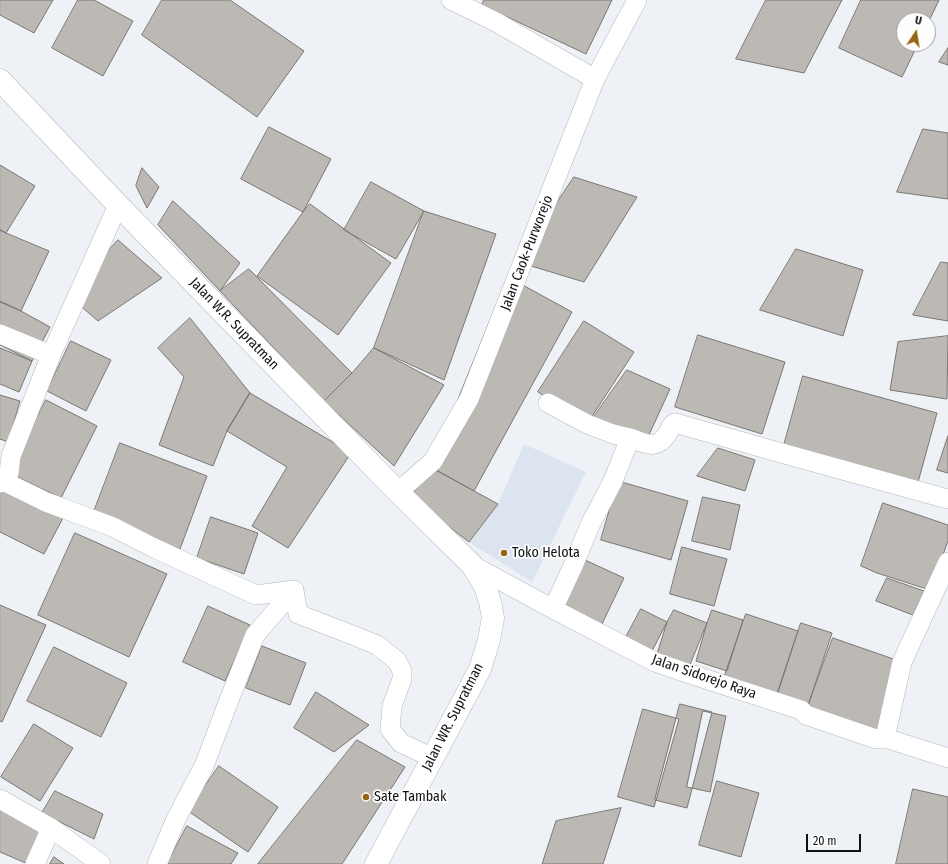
<!DOCTYPE html>
<html>
<head>
<meta charset="utf-8">
<style>
  body { margin:0 }
  #map { position:relative; width:948px; height:864px; overflow:hidden; background:#eef1f6; font-family:"Fira Sans Condensed",sans-serif }
  canvas { display:block }
  .north { position:absolute; left:896px; top:12px; width:40px; height:40px; box-sizing:border-box; background:#fefefe; border:1px solid #9e9fa0; border-radius:50%; rotate:12deg; font-size:11px; font-weight:700; line-height:16px; text-align:center; color:#0f1112 }
  .north::after { content:''; display:block; margin:auto; width:14px; height:18px; background:#966417; clip-path:polygon(50% 0,100% 100%,50% 72%,0 100%) }
  .scale { position:absolute; left:806px; top:834px; width:55px; height:18px; box-sizing:border-box; border:2px solid #0f1112; border-top:0; padding-left:5px; font-size:12px; line-height:14px; white-space:nowrap; color:#0f1112; -webkit-text-stroke:3px #fefefe; paint-order:stroke }
</style>
</head>
<body>
<div id="map">
<canvas width="948" height="864"></canvas>
<div class="north">U</div>
<div class="scale">20 m</div>
</div>
<script>
const ctx = document.querySelector('canvas').getContext('2d');
ctx.lineJoin = 'round';
function paint(path, color) {
  ctx.fillStyle = color;
  ctx.fill(path, 'evenodd');
}
function strokePath(path, color, width, dash) {
  ctx.strokeStyle = color;
  ctx.lineWidth = width;
  ctx.lineCap = dash ? 'butt' : 'round';
  ctx.setLineDash(dash || []);
  ctx.stroke(path);
}
function write(font, color, halo, rows, align = 'center') {
  ctx.font = font + ' "Fira Sans Condensed",sans-serif';
  ctx.lineWidth = 3.5;
  ctx.setLineDash([]);
  ctx.textBaseline = 'middle';
  ctx.strokeStyle = halo;
  ctx.fillStyle = color;
  for (const [text, x, y, turn = 0] of rows) {
    ctx.save();
    ctx.translate(x, y);
    ctx.rotate((+turn || 0) * Math.PI / 180);
    ctx.textAlign = isNaN(turn) ? turn : align;
    if (halo) ctx.strokeText(text, 0, 0);
    ctx.fillText(text, 0, 0);
    ctx.restore();
  }
}
const built = new Path2D(`
  M 524,444 L 586,472 L 532,582 L 469,542 L 498,504 Z`);
const building = new Path2D(`
  M 0,0 L 53,0 L 34,33 L 0,15 Z
  M 78,0 L 94,0 L 133,21 L 103,76 L 52,48 Z
  M 162,0 L 230,0 L 304,51 L 257,117 L 142,35 Z
  M 484,0 L 612,0 L 586,54 L 482,5 Z
  M 766,0 L 842,0 L 804,73 L 736,59 Z
  M 861,0 L 939,0 L 928,23 L 928,20 L 904,20 L 904,44 L 918,44 L 902,77 L 839,48 Z
  M 948,48 L 948,65 L 939,62 Z
  M 269,127 L 331,159 L 303,212 L 241,179 Z
  M 923,129 L 948,133 L 948,199 L 897,192 Z
  M 0,165 L 35,186 L 6,233 L 0,230 Z
  M 142,168 L 159,187 L 147,208 L 136,186 Z
  M 574,177 L 637,197 L 584,282 L 518,262 Z
  M 371,182 L 424,211 L 396,259 L 344,230 Z
  M 173,201 L 240,263 L 220,291 L 158,225 Z
  M 310,204 L 391,263 L 338,335 L 257,276 L 303,212 Z
  M 424,211 L 496,234 L 444,380 L 374,348 Z
  M 0,230 L 6,233 L 49,251 L 21,311 L 0,301 Z
  M 118,240 L 162,278 L 98,321 L 69,296 Z
  M 796,249 L 863,270 L 843,336 L 760,310 Z
  M 941,262 L 948,263 L 948,321 L 913,315 Z
  M 249,269 L 352,373 L 324,401 L 220,291 Z
  M 508,277 L 572,312 L 474,491 L 434,469 L 433,461 Z
  M 0,302 L 21,311 L 50,327 L 32,361 L 0,345 Z
  M 190,318 L 250,393 L 227,431 L 213,466 L 159,445 L 184,377 L 158,348 Z
  M 584,321 L 634,352 L 587,424 L 538,392 Z
  M 698,335 L 785,362 L 762,434 L 675,407 Z
  M 948,336 L 947,399 L 890,390 L 898,342 Z
  M 71,341 L 111,360 L 86,411 L 47,391 Z
  M 0,348 L 32,361 L 19,392 L 0,384 Z
  M 374,348 L 444,385 L 394,466 L 324,401 L 352,373 Z
  M 627,370 L 670,389 L 648,437 L 593,418 Z
  M 803,376 L 937,413 L 917,486 L 783,449 Z
  M 250,393 L 351,453 L 288,548 L 252,526 L 287,467 L 227,431 Z
  M 0,395 L 20,401 L 8,442 L 0,439 Z
  M 46,400 L 97,426 L 61,498 L 9,473 Z
  M 948,436 L 948,473 L 937,470 Z
  M 120,443 L 207,476 L 180,549 L 92,517 Z
  M 718,448 L 755,460 L 745,491 L 697,476 Z
  M 434,469 L 498,504 L 469,542 L 410,497 Z
  M 618,481 L 688,501 L 671,560 L 601,540 Z
  M 0,484 L 64,516 L 44,554 L 0,532 Z
  M 703,497 L 740,505 L 730,550 L 692,541 Z
  M 883,503 L 948,525 L 948,541 L 930,590 L 877,573 L 861,566 Z
  M 211,517 L 258,533 L 244,574 L 197,558 Z
  M 75,533 L 167,574 L 129,657 L 38,615 Z
  M 682,547 L 727,559 L 714,606 L 670,594 Z
  M 585,560 L 624,578 L 601,626 L 562,607 Z
  M 887,578 L 924,591 L 913,615 L 876,601 Z
  M 0,605 L 46,625 L 2,722 L 0,721 Z
  M 208,606 L 250,625 L 225,681 L 183,662 Z
  M 641,609 L 667,622 L 651,653 L 625,639 Z
  M 674,610 L 707,623 L 689,667 L 657,654 L 667,622 Z
  M 712,610 L 743,620 L 727,671 L 696,661 L 707,623 Z
  M 746,614 L 798,631 L 777,695 L 724,678 Z
  M 801,623 L 832,633 L 808,706 L 777,695 Z
  M 833,638 L 902,662 L 876,739 L 808,706 Z
  M 262,646 L 306,663 L 290,705 L 246,688 Z
  M 54,647 L 127,683 L 101,737 L 27,701 Z
  M 316,692 L 369,725 L 334,752 L 294,728 Z
  M 680,704 L 712,712 L 687,808 L 655,800 Z
  M 643,709 L 679,719 L 654,807 L 618,797 Z
  M 703,711 L 726,716 L 710,792 L 687,787 Z
  M 34,724 L 73,748 L 40,801 L 1,777 Z
  M 357,740 L 405,767 L 342,864 L 258,864 Z
  M 219,766 L 278,807 L 248,852 L 188,811 Z
  M 717,781 L 759,793 L 741,857 L 699,845 Z
  M 913,789 L 948,797 L 948,864 L 896,864 Z
  M 55,791 L 103,814 L 94,839 L 42,813 Z
  M 0,806 L 51,828 L 28,864 L 0,852 Z
  M 621,808 L 603,864 L 542,864 L 556,821 Z
  M 187,826 L 238,853 L 231,864 L 167,864 Z
  M 54,857 L 64,864 L 50,864 Z`);
const minor = new Path2D(`
  M 451,0 L 496,22 L 595,79
  M 0,334 L 51,355
  M 548,403 L 587,424 L 613,434 L 630,438 L 613,481 L 590,525 L 573,566 L 553,609
  M 630,438 C 647,444 656,451 668,433 C 671,429 670,425 675,423 L 785,454 L 948,499
  M 1,480 L 46,502 L 113,527 L 152,547 L 256,595 L 294,590 L 298,614 L 355,636 L 377,645 L 397,661 L 402,671 L 402,679 L 392,706 L 390,729 L 401,743 L 433,758
  M 0,483 L 1,480 L 9,473 L 11,456 L 51,355 L 118,205
  M 398,492 L 433,461 L 469,399 L 595,79 L 637,0
  M 472,565 L 553,609 L 655,662 L 684,672 L 801,710 L 806,715 L 876,739 L 885,738 L 948,758
  M 885,738 L 902,662 L 948,562
  M 0,799 L 51,828 L 101,864
  M 35,864 L 51,828
  M 157,864 L 176,819 L 204,766 L 229,700 L 255,635 L 294,590`);
const major = new Path2D(`
  M 0,80 L 118,205 L 398,492 L 472,565 L 485,586 L 490,602 L 493,618 L 489,640 L 480,669 L 462,703 L 376,864`);
const markers = [
  [504,553,4,"#966417"],
  [366,797,4,"#966417"]
];
const streetNames = [
  ["Jalan Caok-Purworejo",527,253,-69],
  ["Jalan W.R. Supratman",234,324,46],
  ["Jalan Sidorejo Raya",704,677,19],
  ["Jalan WR. Supratman",453,717,-63]
];
const poiNames = [
  ["Toko Helota",512,553],
  ["Sate Tambak",374,797]
];
paint(built, '#dce5ef');
paint(building, '#bcb8b4');
strokePath(building, '#7a7773', 1);
strokePath(minor, '#b4b8bc', 20);
strokePath(major, '#b4b8bc', 23);
strokePath(minor, '#fff', 19);
strokePath(major, '#fff', 22);
for (const [x, y, r, color] of markers) {
  const dot = new Path2D();
  dot.arc(x, y, r, 0, 2 * Math.PI);
  ctx.fillStyle = color;
  ctx.fill(dot);
  strokePath(dot, '#fefefe', 1.5);
}
write('14px', '#0f1112', '#fefefe', streetNames);
write('14px', '#0f1112', '#fefefe', poiNames, 'left');
</script>
</body>
</html>
